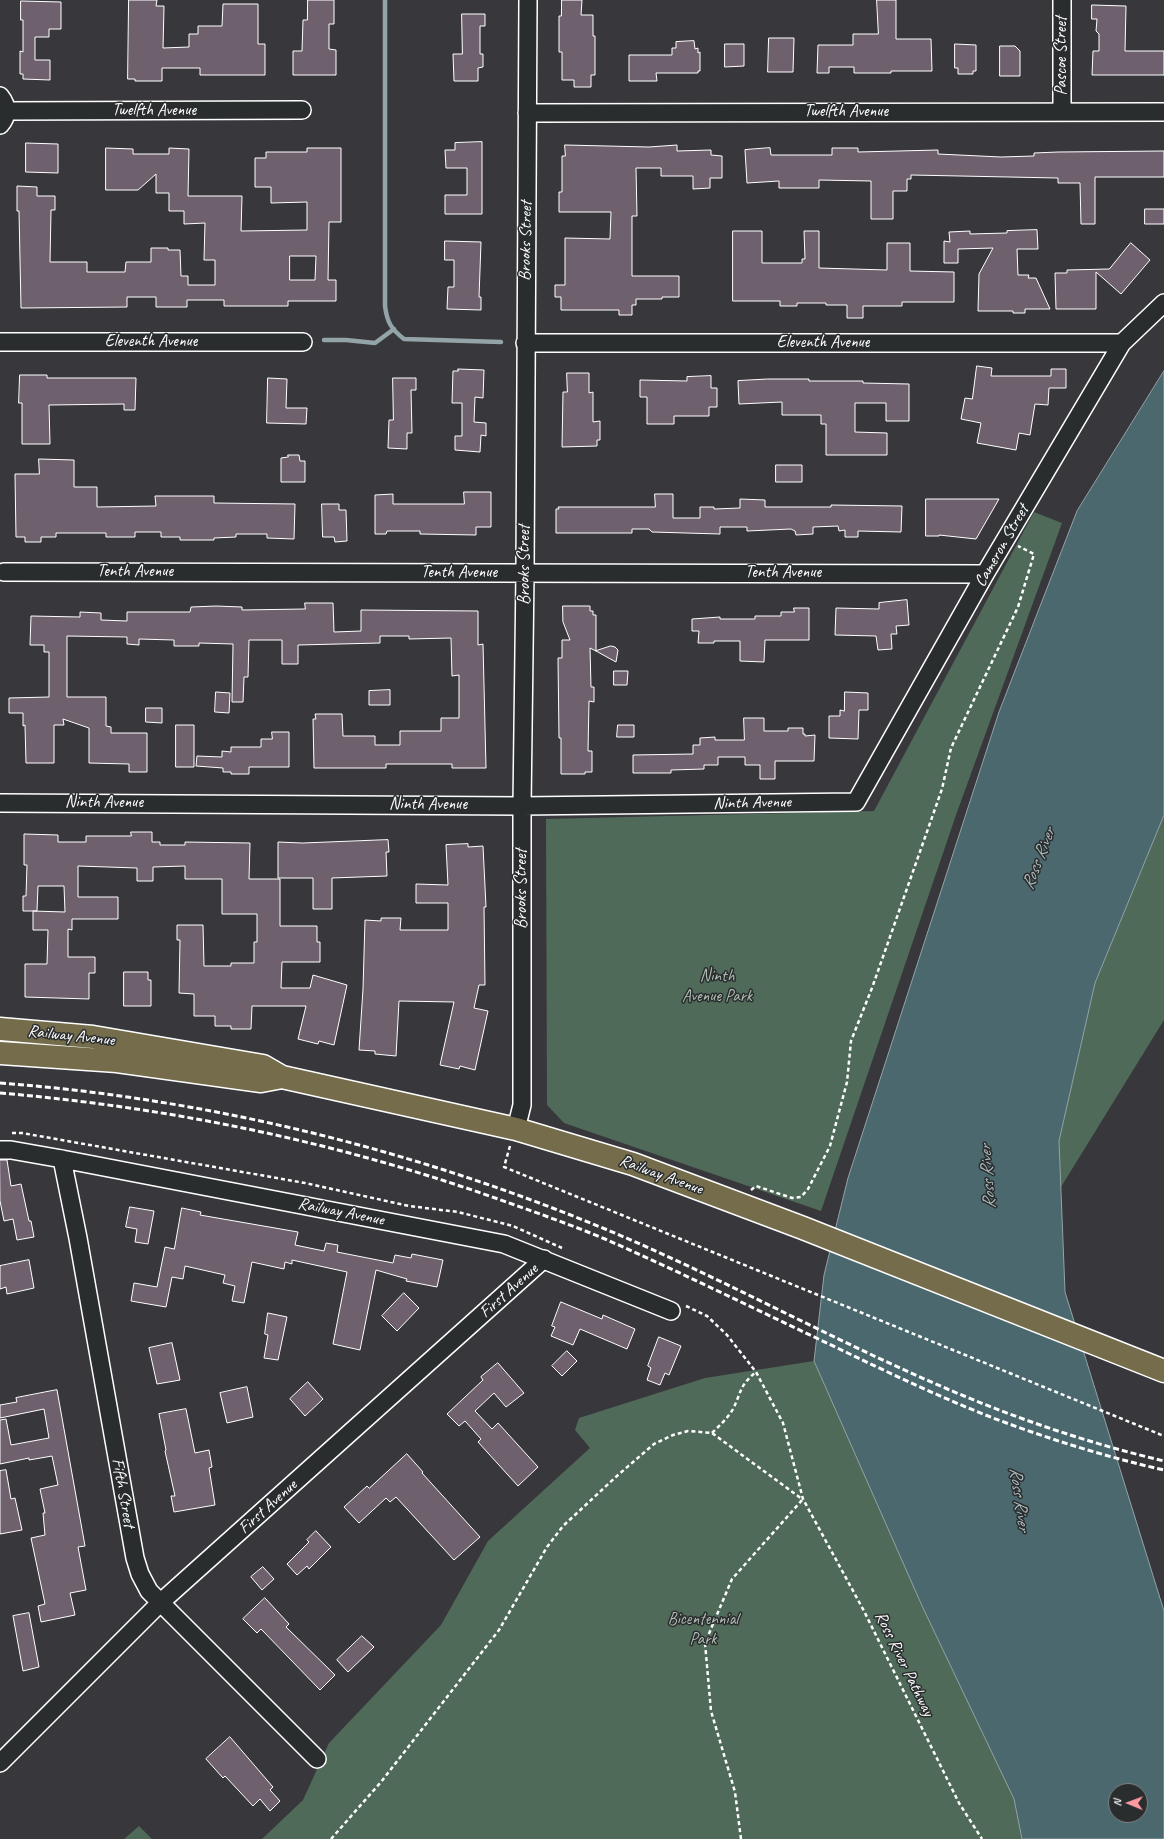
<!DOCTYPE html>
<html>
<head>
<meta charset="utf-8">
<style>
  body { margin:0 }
  #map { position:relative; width:1164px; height:1839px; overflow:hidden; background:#38373b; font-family:Caveat,sans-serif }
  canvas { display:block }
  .north { position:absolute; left:1108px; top:1783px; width:40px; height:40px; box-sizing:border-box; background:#2a2d2e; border:1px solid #7f8182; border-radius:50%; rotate:271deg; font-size:11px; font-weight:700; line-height:16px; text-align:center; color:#fff }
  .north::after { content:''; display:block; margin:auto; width:14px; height:18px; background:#ff9aa2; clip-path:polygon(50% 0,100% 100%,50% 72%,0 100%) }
</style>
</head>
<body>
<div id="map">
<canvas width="1164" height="1839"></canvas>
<div class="north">N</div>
</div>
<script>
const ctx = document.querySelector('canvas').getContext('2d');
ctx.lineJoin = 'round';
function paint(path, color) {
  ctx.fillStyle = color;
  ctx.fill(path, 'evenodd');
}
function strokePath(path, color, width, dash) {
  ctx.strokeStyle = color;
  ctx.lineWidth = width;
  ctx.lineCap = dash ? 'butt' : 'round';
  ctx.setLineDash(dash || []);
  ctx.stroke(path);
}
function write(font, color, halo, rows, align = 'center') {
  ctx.font = font + ' Caveat,sans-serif';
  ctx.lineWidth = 3;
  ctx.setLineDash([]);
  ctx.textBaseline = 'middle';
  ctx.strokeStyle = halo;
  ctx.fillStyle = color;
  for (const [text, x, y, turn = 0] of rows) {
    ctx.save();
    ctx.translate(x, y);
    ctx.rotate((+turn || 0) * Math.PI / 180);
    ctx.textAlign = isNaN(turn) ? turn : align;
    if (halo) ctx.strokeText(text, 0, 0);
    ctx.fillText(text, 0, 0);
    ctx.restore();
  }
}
const green = new Path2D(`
  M 1034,512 L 1062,523 L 956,815 L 821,1211 L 564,1123 L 547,1105 L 546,819 L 874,811 Z
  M 1164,815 L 1164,1020 L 1061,1187 L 1059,1141 L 1095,983 Z
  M 814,1361 L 923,1608 L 1014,1799 L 1022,1839 L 262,1839 L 303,1800 L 329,1743 L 441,1625 L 488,1541 L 590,1448 L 575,1430 L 579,1418 L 705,1378 Z
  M 139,1826 L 152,1839 L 124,1839 Z`);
const water = new Path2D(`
  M 1164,371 L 1164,815 L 1095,983 L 1059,1141 L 1065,1292 L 1164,1611 L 1164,1839 L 1022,1839 L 1014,1799 L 923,1608 L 814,1361 L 824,1275 L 848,1178 L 999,712 L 1077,511 ZM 1116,1791 L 1140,1791 L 1140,1815 L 1116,1815 Z`);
const stream = new Path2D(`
  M 385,0 L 385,306 C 387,322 391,329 404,339 L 501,342
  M 324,340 L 346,340 L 375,343 L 394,329`);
const building = new Path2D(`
  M 129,0 L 157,0 L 156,6 L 164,6 L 163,48 L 189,47 L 189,34 L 198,34 L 198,26 L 222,26 L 223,4 L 258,4 L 258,44 L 265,44 L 265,75 L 200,75 L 200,68 L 162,68 L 162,81 L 135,81 L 135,79 L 128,79 Z
  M 308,0 L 334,0 L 334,24 L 329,24 L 329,49 L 336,50 L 336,75 L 293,75 L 293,51 L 302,51 L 303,20 L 307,20 Z
  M 562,0 L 582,0 L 581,15 L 593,15 L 593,36 L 595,36 L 595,75 L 591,75 L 591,87 L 574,87 L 574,80 L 562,80 L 562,52 L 559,52 L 559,16 L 561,16 Z
  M 877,0 L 896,0 L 896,39 L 931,39 L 932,71 L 891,71 L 891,73 L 854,73 L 854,67 L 829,67 L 829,73 L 817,73 L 818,45 L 853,45 L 853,34 L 878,34 Z
  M 21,1 L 61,2 L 61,29 L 49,29 L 49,37 L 35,37 L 35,60 L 50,60 L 50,80 L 23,79 L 23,74 L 20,74 L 20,51 L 23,52 L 23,20 L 21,20 Z
  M 1092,5 L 1126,6 L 1125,51 L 1164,51 L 1164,75 L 1092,75 L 1093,51 L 1099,51 L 1099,34 L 1096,31 L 1097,19 L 1092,19 Z
  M 462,14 L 485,14 L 485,26 L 480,26 L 480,54 L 483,54 L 483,67 L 478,68 L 478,81 L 454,81 L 453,54 L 462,54 Z
  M 769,38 L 794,38 L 793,72 L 768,72 Z
  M 694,41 L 695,49 L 698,48 L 698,53 L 700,52 L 700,71 L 698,71 L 698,73 L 656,73 L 657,81 L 629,81 L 629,55 L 672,55 L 672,48 L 676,48 L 676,42 Z
  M 725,44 L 744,44 L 744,66 L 725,67 Z
  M 955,44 L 976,45 L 976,71 L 973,71 L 973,74 L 958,74 L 958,68 L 955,68 Z
  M 1000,46 L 1015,46 L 1020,51 L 1020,76 L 1000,76 Z
  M 482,142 L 482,214 L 445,214 L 445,195 L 467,195 L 467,168 L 446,168 L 445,150 L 455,150 L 455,143 Z
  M 26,143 L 58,144 L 58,173 L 26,172 Z
  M 565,145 L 649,147 L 677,145 L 677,151 L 711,150 L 711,155 L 722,156 L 722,178 L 710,178 L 710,188 L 693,189 L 693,176 L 661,176 L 661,168 L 636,168 L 637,216 L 632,216 L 632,276 L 679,276 L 679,297 L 662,297 L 662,299 L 636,299 L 636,305 L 632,305 L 632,315 L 619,315 L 619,310 L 561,310 L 561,297 L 555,297 L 555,285 L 565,285 L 565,238 L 610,239 L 611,212 L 559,212 L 559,192 L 562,192 L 562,156 L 565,156 Z
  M 106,148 L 133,149 L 133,154 L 169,154 L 169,148 L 189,149 L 188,196 L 242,196 L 241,231 L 307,230 L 307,202 L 271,203 L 271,187 L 255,187 L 255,158 L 266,158 L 266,152 L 307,152 L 307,148 L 341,148 L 341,222 L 329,222 L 328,280 L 336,280 L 336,301 L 288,301 L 288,306 L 224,306 L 224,300 L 187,300 L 187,307 L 156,307 L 156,297 L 127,297 L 127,307 L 21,308 L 19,211 L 17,211 L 17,186 L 37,187 L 37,196 L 55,196 L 55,210 L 51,210 L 50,262 L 87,262 L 87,272 L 125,272 L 126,262 L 151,262 L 151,248 L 168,248 L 168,250 L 180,250 L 181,276 L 188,276 L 188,285 L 215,285 L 215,260 L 204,260 L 205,223 L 184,224 L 184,211 L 169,211 L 169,193 L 156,193 L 156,174 L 138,190 L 106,190 ZM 290,256 L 316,256 L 315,280 L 290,280 Z
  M 770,148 L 771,155 L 832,155 L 832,148 L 858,148 L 858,152 L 938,150 L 938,154 L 1001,157 L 1034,156 L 1034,153 L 1058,152 L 1164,151 L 1164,177 L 1095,177 L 1095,224 L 1081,224 L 1080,183 L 1058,183 L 1058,178 L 911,175 L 911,179 L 907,179 L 907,191 L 893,191 L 893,219 L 871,219 L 871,181 L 819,180 L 819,188 L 779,188 L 779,181 L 747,183 L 745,150 Z
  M 1145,209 L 1164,209 L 1164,224 L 1145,224 Z
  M 1037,230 L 1038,249 L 1017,249 L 1018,275 L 1029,275 L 1028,278 L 1036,278 L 1050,309 L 1025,309 L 1025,313 L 1013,313 L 1013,311 L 978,311 L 979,274 L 993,248 L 958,249 L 958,263 L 944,263 L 944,241 L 950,242 L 949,232 L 970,231 L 970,234 L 1007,233 L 1007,231 Z
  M 733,231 L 762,231 L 762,263 L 802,263 L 802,259 L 805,259 L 804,231 L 819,231 L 819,268 L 887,270 L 887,243 L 910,243 L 910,271 L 954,272 L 954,302 L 902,302 L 902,306 L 863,306 L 863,318 L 847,318 L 847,305 L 826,305 L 826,303 L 797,303 L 797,306 L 780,306 L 780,301 L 733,301 Z
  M 445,241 L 481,242 L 479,297 L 481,297 L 481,310 L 447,309 L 448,287 L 454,287 L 454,260 L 445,260 Z
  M 1131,243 L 1150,260 L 1121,294 L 1096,272 L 1096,309 L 1056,309 L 1055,273 L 1067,273 L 1067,270 L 1109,269 Z
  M 977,366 L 992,368 L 991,376 L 1051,376 L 1051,369 L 1066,369 L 1066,388 L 1049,388 L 1048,405 L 1035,404 L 1030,435 L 1019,433 L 1016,450 L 977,443 L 981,423 L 961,419 L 965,398 L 972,399 Z
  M 458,369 L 484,370 L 483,398 L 475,397 L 474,422 L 486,423 L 486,436 L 481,435 L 480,452 L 455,450 L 455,436 L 462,436 L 462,403 L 452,403 L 453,371 L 458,371 Z
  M 567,373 L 589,373 L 589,393 L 593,392 L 593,422 L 600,421 L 600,440 L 597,440 L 597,446 L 562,447 L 563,392 L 567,392 Z
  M 20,375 L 47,375 L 47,378 L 136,378 L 135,410 L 124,410 L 124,404 L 49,405 L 50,444 L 22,444 L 22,403 L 19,403 Z
  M 711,376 L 711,388 L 717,388 L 717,407 L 709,407 L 709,416 L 674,416 L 674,424 L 647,424 L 647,397 L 640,397 L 640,380 L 687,381 L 687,377 Z
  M 268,378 L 287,379 L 286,408 L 307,408 L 306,424 L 267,423 Z
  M 393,378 L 416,378 L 416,390 L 411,390 L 412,433 L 407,433 L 407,449 L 388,448 L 389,420 L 393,420 Z
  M 768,379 L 809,379 L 809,381 L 863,381 L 863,383 L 909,384 L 909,421 L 886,421 L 886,403 L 855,403 L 855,432 L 887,433 L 887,455 L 826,455 L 826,424 L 821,424 L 821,415 L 782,415 L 782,402 L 739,404 L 738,381 Z
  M 288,455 L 299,455 L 300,461 L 305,461 L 305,482 L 281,482 L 281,458 L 288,457 Z
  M 39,459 L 74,460 L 74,487 L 97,487 L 97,507 L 156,506 L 155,496 L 214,496 L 214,503 L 295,504 L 294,539 L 267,538 L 267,534 L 236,534 L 236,537 L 214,538 L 214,540 L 180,540 L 180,537 L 161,537 L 161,532 L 135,532 L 135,537 L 106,537 L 106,533 L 56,533 L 56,537 L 41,537 L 41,542 L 25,542 L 25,537 L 16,537 L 15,474 L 39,474 Z
  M 776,465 L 802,465 L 802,482 L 776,482 Z
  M 464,492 L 491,492 L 491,527 L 476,527 L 476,535 L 420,534 L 420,531 L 387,531 L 386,534 L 375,534 L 375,495 L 393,494 L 393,504 L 464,504 Z
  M 655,494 L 673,494 L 673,518 L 700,518 L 700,507 L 714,507 L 714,509 L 740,508 L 740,499 L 765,500 L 765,507 L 831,507 L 831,505 L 902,506 L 901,532 L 858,531 L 858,537 L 845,537 L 845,530 L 839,531 L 838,526 L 813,527 L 813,534 L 796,535 L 795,531 L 791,529 L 747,531 L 747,527 L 720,527 L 720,534 L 652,532 L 649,529 L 632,529 L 632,533 L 556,533 L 556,509 L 559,509 L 558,507 L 655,507 Z
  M 926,499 L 999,499 L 976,539 L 939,535 L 939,536 L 926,536 Z
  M 322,504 L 339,504 L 339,510 L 346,510 L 347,541 L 335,542 L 334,537 L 323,537 Z
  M 907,600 L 909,625 L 896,626 L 897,634 L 891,634 L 892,649 L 878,650 L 876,636 L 835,635 L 836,608 L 879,609 L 879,603 Z
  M 305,603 L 333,603 L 334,632 L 361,631 L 361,610 L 478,611 L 478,645 L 483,644 L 486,768 L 452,768 L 452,764 L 386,764 L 386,768 L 314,768 L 313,719 L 316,719 L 315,714 L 342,714 L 343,736 L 375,736 L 375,745 L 400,745 L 400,731 L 441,731 L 441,718 L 459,718 L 459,675 L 452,676 L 451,638 L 409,639 L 409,636 L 380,636 L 380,643 L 298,645 L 298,664 L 282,664 L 282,640 L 249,640 L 248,677 L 244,677 L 243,702 L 232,702 L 233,644 L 199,643 L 199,646 L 174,646 L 174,640 L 139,639 L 139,645 L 127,644 L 127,637 L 67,636 L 67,697 L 106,697 L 106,726 L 111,727 L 111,733 L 147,733 L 147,772 L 129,772 L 129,764 L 89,763 L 89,728 L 63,719 L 64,725 L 54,725 L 54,763 L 26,763 L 25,725 L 23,726 L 23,713 L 9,713 L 9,698 L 49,697 L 49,652 L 44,652 L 44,645 L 30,645 L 31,616 L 80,617 L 80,612 L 101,613 L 101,620 L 127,621 L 127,612 L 190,612 L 191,607 L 216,606 L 242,607 L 242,610 L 305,609 Z
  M 563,606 L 590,606 L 590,611 L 593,611 L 593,615 L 596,615 L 596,651 L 590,648 L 591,687 L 594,687 L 594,702 L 589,701 L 588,751 L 592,751 L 592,772 L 585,772 L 585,774 L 561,774 L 561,738 L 559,738 L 558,658 L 562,658 L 562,640 L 570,640 L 563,622 Z
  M 794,608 L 809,608 L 809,640 L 765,640 L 764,662 L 740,661 L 740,641 L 714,641 L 714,643 L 698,643 L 699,631 L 692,631 L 692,619 L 720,617 L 720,619 L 755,619 L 755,616 L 781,616 L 781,612 L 794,612 Z
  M 611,646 L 615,647 L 618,650 L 616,662 L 596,651 Z
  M 614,671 L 628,671 L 627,685 L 614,685 Z
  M 390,690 L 390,705 L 369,705 L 369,691 Z
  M 216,692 L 230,693 L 229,713 L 215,712 Z
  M 845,692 L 868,693 L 868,710 L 859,710 L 858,739 L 829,738 L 829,716 L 840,716 L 840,710 L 844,711 Z
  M 146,708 L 162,708 L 162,723 L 146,722 Z
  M 744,718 L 764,718 L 764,731 L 788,731 L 788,728 L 803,728 L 803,734 L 805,734 L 805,736 L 815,735 L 814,761 L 775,761 L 775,779 L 760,779 L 760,765 L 745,765 L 745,757 L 718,757 L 718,765 L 704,765 L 704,769 L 671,770 L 671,773 L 633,773 L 633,755 L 693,754 L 693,745 L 700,745 L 700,738 L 715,737 L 715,740 L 744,740 Z
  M 176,725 L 194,725 L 194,767 L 176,767 Z
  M 618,725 L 634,725 L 634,737 L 617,737 Z
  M 272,732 L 289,732 L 289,767 L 249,767 L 249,774 L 231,774 L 231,772 L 223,772 L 223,768 L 196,766 L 197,756 L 222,757 L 222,751 L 231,752 L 231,747 L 261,747 L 261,739 L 272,739 Z
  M 131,832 L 152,832 L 152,842 L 160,842 L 160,845 L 185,845 L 185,842 L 250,843 L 249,879 L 280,879 L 280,926 L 317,926 L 317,942 L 320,942 L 320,962 L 282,962 L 281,988 L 310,988 L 313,975 L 347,985 L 334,1045 L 319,1041 L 318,1044 L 298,1039 L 306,1006 L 252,1006 L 251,1029 L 231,1029 L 231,1026 L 215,1026 L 215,1016 L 194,1016 L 194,994 L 179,993 L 180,940 L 177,940 L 177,925 L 203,925 L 204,966 L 231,966 L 231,963 L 254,963 L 254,942 L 257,942 L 257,914 L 222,914 L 222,879 L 185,879 L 185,866 L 153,867 L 153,881 L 137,881 L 137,868 L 78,866 L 78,897 L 118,897 L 118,919 L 72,919 L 72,930 L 68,929 L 68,957 L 95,957 L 95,973 L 89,973 L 89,999 L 25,997 L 25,964 L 47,964 L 48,930 L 33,930 L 33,911 L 65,912 L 64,886 L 38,886 L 37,911 L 23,911 L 23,896 L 26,896 L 27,865 L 24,865 L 24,834 L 58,835 L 58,842 L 86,842 L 86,836 L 131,836 Z
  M 388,840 L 389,852 L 386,852 L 387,876 L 332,878 L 332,909 L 313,909 L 313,878 L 278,878 L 278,842 L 302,843 Z
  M 468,844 L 468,847 L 483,846 L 486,907 L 484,907 L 485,985 L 479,985 L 474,1008 L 488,1011 L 475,1070 L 460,1066 L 459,1069 L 440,1065 L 454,1002 L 399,1001 L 396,1056 L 375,1054 L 375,1051 L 359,1050 L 363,989 L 365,920 L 381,921 L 381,918 L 401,918 L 400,930 L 448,930 L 448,903 L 416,903 L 416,884 L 448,885 L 446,845 Z
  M 124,972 L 148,972 L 148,980 L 151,980 L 151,1006 L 124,1006 Z
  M 0,1160 L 7,1160 L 11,1186 L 21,1184 L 29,1221 L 31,1221 L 34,1237 L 17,1240 L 13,1219 L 4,1221 L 0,1201 Z
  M 130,1207 L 154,1211 L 148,1244 L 135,1242 L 137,1229 L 126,1227 Z
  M 182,1208 L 201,1212 L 200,1215 L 298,1232 L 295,1245 L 324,1251 L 326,1243 L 338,1245 L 337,1252 L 393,1263 L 395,1255 L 411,1258 L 412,1254 L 443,1260 L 437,1287 L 406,1281 L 407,1279 L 376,1270 L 360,1350 L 333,1344 L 347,1272 L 292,1260 L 292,1264 L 285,1262 L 284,1269 L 252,1262 L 244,1303 L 232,1301 L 235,1286 L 223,1283 L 225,1275 L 185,1266 L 183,1279 L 172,1277 L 166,1307 L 131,1301 L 134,1283 L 157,1287 L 165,1247 L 174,1249 Z
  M 29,1260 L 34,1288 L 7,1294 L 6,1287 L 0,1289 L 0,1266 Z
  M 404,1293 L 419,1308 L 397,1331 L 382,1316 Z
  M 561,1302 L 602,1319 L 603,1315 L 635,1329 L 627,1349 L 580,1329 L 573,1345 L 551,1336 L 555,1327 L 552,1326 Z
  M 268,1313 L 287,1317 L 278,1360 L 264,1358 L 268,1335 L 265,1334 Z
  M 659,1337 L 681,1346 L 669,1375 L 665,1373 L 660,1385 L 647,1380 L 651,1368 L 648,1366 Z
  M 172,1343 L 180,1380 L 157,1384 L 149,1348 Z
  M 567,1351 L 577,1361 L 562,1376 L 552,1366 Z
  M 498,1363 L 524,1393 L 506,1407 L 494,1393 L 475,1411 L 492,1429 L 498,1423 L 538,1467 L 518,1486 L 478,1442 L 481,1439 L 465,1421 L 459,1426 L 447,1414 L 483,1380 L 481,1377 Z
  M 308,1382 L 323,1399 L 305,1416 L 290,1399 Z
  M 247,1387 L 253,1417 L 227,1423 L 220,1393 Z
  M 57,1390 L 85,1546 L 78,1547 L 86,1590 L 70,1593 L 75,1615 L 41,1622 L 38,1606 L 45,1604 L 31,1538 L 45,1535 L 43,1513 L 45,1513 L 40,1489 L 58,1485 L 52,1456 L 29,1460 L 29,1458 L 0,1464 L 0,1420 L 6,1419 L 11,1445 L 49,1438 L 44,1409 L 0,1418 L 0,1405 L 17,1402 L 16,1398 Z
  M 186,1409 L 195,1453 L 209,1450 L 212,1467 L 209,1468 L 215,1505 L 174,1512 L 171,1496 L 175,1496 L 165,1451 L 166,1450 L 159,1414 Z
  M 407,1454 L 423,1472 L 422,1473 L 480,1537 L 454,1560 L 396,1497 L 390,1502 L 386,1498 L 359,1523 L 344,1507 L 367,1486 L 369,1488 Z
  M 6,1470 L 11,1499 L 15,1498 L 22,1530 L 0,1534 L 0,1471 Z
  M 316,1531 L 331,1547 L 309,1569 L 307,1566 L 297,1575 L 287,1564 L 309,1542 L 307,1540 Z
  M 263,1567 L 274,1579 L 262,1590 L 251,1577 Z
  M 265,1598 L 289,1624 L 286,1627 L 335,1675 L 320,1690 L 261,1629 L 257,1633 L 243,1619 Z
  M 29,1613 L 39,1667 L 23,1671 L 13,1616 Z
  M 362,1636 L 374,1647 L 348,1672 L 337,1660 Z
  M 230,1737 L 273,1787 L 270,1790 L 280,1801 L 270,1811 L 260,1799 L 253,1806 L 225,1776 L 223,1778 L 206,1759 Z`);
const path = new Path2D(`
  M 12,1133 L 22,1133 L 305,1183 L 409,1206 L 458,1212 L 513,1226 L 562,1248
  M 510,1146 L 504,1167 L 1164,1436
  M 751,1190 L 756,1186 L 792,1198 L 801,1197 L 808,1189 L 830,1146 L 847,1082 L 851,1041 L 872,988 L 942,789 L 951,748 L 1018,607 L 1034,554 L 1018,546
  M 686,1306 L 707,1316 L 727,1335 L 756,1372 L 783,1423 L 803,1499 L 864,1611 L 959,1803 L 982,1839
  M 712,1433 C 720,1425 728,1418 733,1409 C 742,1391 739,1386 756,1372
  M 331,1839 L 381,1782 L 499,1630 L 547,1547 L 563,1526 L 618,1475 L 654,1444 L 673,1435 L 688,1431 L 712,1433 L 802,1499
  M 741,1839 L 735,1792 L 711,1711 L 705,1643 L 732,1579 L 803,1499`);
const minor = new Path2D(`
  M 1062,0 L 1062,112
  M 0,96 C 8,106 8,116 0,125
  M 7,111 L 302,110
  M 527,113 L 1164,112
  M 0,342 L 303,342
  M 525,343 L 1122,343
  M 4,572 L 985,574
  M 0,803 L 522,806 L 856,802 L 985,574 L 1122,343 L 1164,303
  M 516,1129 L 522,1105 L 522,806 L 525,573 L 528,0
  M 0,1150 L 11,1150 L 62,1159 L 504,1244 L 671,1311
  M 62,1159 L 78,1238 L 135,1558 L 140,1574 L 149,1591 L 317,1759
  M 0,1763 L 161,1602 L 544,1259`);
const major = new Path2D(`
  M 0,1029 L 93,1037 L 263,1066 L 282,1077 L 516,1129 L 633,1164 L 803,1228 L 1164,1371
  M 0,1053 L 117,1061 L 261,1081 L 282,1077`);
const rail = new Path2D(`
  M 0,1083 C 211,1099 421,1151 617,1234 C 734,1284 846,1347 964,1396 C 1029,1423 1096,1445 1164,1461
  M 0,1093 C 176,1108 347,1144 512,1204 C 543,1215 574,1226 605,1239 C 680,1272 755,1309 829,1344 C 883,1370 937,1396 993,1418 C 1049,1439 1106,1457 1164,1470`);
const streetNames = [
  ["Pascoe Street",1062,56,-90],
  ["Twelfth Avenue",154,111],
  ["Twelfth Avenue",846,112],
  ["Brooks Street",526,241,-89],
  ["Eleventh Avenue",151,342],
  ["Eleventh Avenue",823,343],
  ["Cameron Street",1002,546,-60],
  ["Brooks Street",525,565,-90],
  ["Tenth Avenue",135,572],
  ["Tenth Avenue",459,573],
  ["Tenth Avenue",783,573],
  ["Ninth Avenue",104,803],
  ["Ninth Avenue",752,803,-1],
  ["Ninth Avenue",428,805],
  ["Brooks Street",522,889,-90],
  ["Railway Avenue",71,1036,6],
  ["Railway Avenue",661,1175,20],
  ["Railway Avenue",341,1212,11],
  ["First Avenue",509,1291,-42],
  ["Fifth Street",123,1493,80],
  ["First Avenue",268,1507,-42],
  ["Ross River Pathway",904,1664,64]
];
const parkNames = [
  ["Ninth",717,977],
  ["Avenue Park",717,997],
  ["Bicentennial",703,1620],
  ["Park",703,1640]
];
const waterNames = [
  ["Ross River",1039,859,-69],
  ["Ross River",988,1177,-94],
  ["Ross River",1019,1499,82]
];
paint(green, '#4f6a59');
paint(water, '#4b686e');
strokePath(water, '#93a4a8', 1);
strokePath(stream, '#93a4a8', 4.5);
paint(building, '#6e606d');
strokePath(building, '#fff', 1);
strokePath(minor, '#fff', 20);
strokePath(major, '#fff', 25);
strokePath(path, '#fff', 2.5, [4, 3]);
strokePath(minor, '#2a2d2e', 17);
strokePath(major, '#746c4b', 22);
strokePath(rail, '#fff', 3, [6, 3]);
write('17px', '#fff', '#2a2d2e', streetNames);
write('17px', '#b0bcb4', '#2a2d2e', parkNames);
write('italic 18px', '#aebbbe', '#2a2d2e', waterNames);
</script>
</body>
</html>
